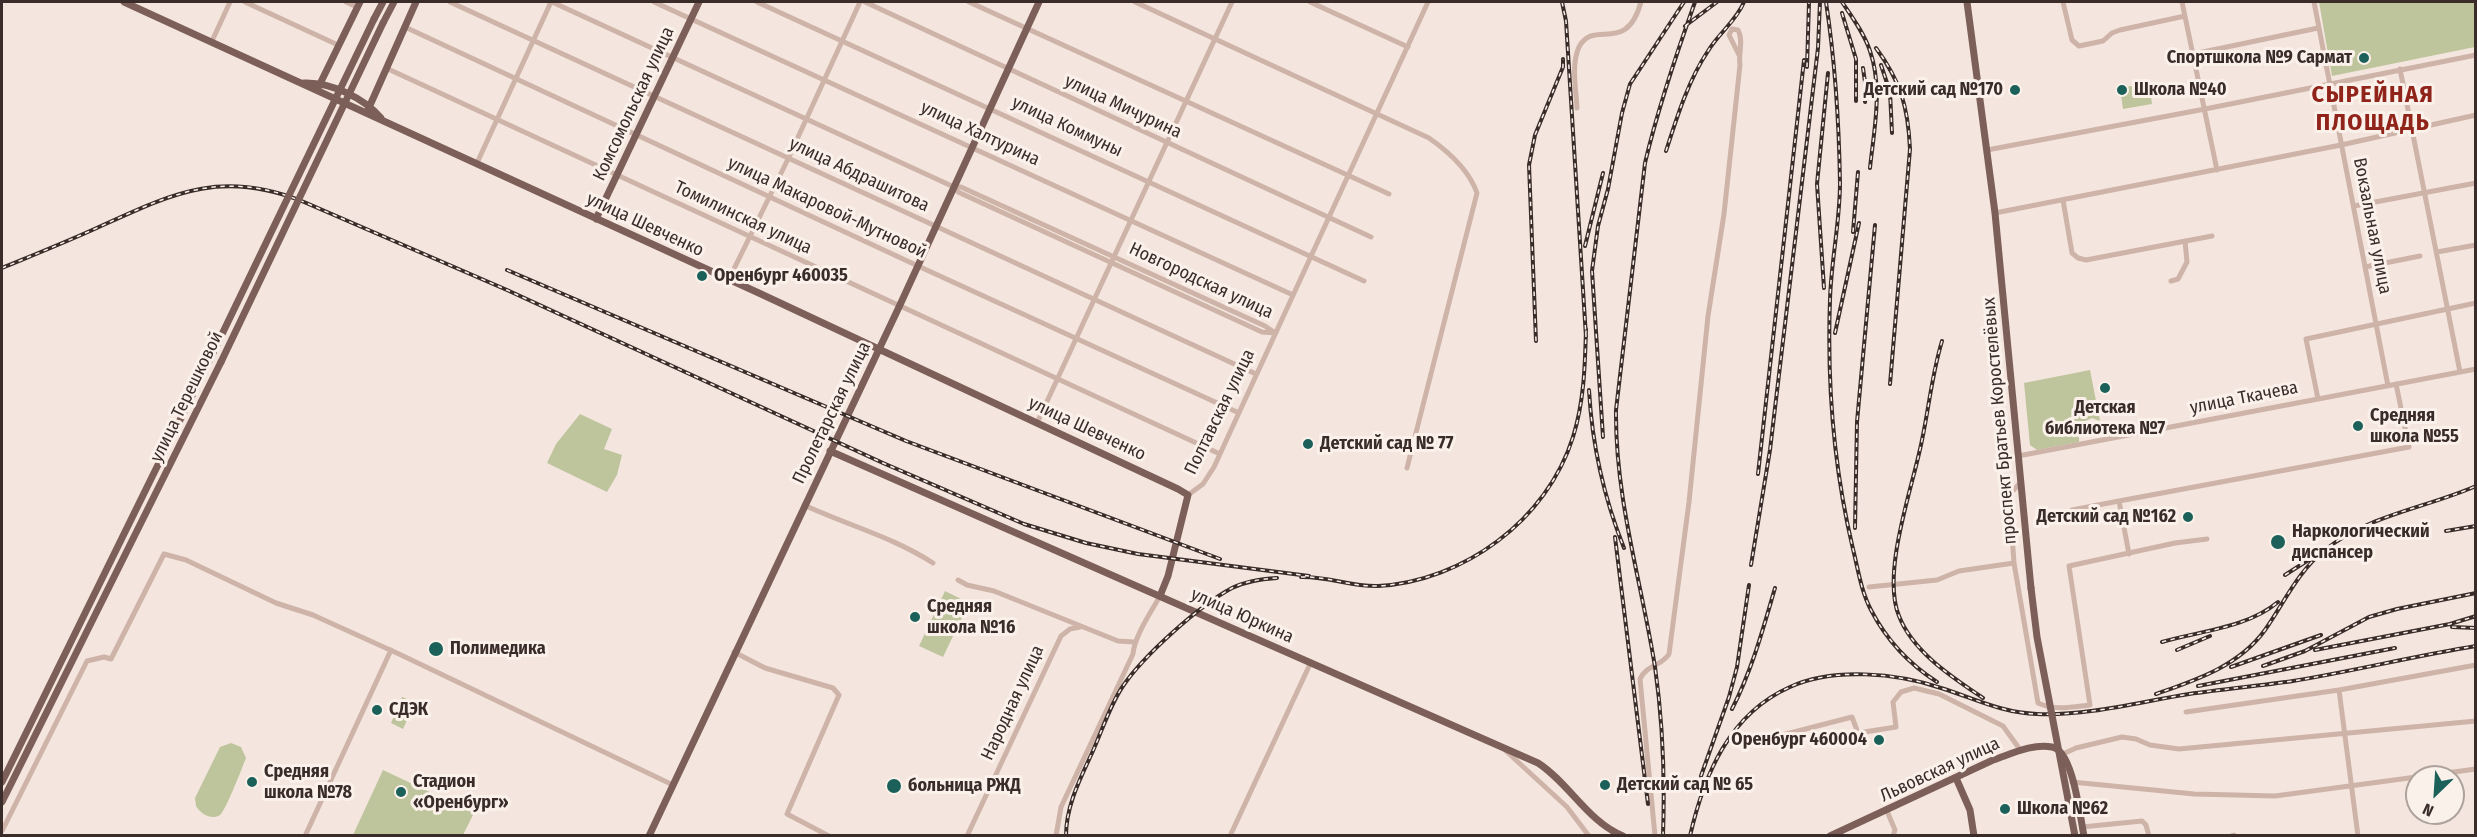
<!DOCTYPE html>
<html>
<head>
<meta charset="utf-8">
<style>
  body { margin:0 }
  #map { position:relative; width:2477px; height:837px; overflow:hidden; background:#f4e6de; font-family:"Fira Sans Condensed",sans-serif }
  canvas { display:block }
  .frame { position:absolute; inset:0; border:3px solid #3a2c29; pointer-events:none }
  .north { position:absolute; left:2405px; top:765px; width:60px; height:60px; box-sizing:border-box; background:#fbf1eb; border:2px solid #aea29d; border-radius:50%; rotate:205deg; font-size:16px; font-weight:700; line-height:24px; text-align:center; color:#3a2c29 }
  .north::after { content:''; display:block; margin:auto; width:21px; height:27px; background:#1b6059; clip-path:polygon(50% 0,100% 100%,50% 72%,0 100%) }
</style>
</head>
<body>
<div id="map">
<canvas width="2477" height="837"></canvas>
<div class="frame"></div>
<div class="north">N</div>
</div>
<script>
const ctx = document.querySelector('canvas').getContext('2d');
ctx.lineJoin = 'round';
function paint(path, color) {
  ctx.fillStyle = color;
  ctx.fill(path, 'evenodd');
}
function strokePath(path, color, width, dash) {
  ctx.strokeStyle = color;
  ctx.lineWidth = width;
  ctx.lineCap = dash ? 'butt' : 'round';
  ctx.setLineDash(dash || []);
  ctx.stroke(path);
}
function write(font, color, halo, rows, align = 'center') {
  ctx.font = font + ' "Fira Sans Condensed",sans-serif';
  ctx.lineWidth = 6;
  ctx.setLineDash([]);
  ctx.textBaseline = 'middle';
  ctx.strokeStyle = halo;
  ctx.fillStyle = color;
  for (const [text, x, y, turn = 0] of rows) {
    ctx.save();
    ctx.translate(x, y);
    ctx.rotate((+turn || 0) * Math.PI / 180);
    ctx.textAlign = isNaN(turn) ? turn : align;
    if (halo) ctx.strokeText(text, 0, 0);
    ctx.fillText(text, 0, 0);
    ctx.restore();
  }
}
const green = new Path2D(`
  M 2319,2 L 2475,2 L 2475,47 L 2332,76 Z
  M 2149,83 L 2152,104 L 2123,109 L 2120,88 Z
  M 2090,370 L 2100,421 L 2092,418 L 2083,422 L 2079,431 L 2079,442 L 2037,450 L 2030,445 L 2024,383 Z
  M 580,414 L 612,429 L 604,449 L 622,455 L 617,475 L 607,492 L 547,463 L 556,444 Z
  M 945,591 L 969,603 L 943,657 L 919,646 Z
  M 402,697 L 415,702 L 403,729 L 391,723 Z
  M 231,743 L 241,747 L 246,758 C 242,768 226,810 220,815 C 211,821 200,813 196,806 L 195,798 L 220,747 Z
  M 383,770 L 474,813 L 463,835 L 353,835 Z`);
const minor = new Path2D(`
  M 245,2 L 338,45
  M 346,2 L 357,7
  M 450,2 L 1256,374
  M 552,2 L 954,187 L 958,192 L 1262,332 L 1275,333
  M 654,2 L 1293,295
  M 757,2 L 1364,281
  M 865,2 L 1371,237
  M 969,2 L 1389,194
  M 1135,2 L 1429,138 C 1449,152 1469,170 1477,193 L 1407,468
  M 1310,2 L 1408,47
  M 2063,2 L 2072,40 L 2079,46 L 2103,41 L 2112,33 L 2120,30 L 2185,16
  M 2182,2 L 2217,170
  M 2314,2 L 2388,386
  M 405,27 L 918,266 L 1239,413
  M 212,41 L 230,2
  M 2193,54 L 2318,28
  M 386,68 L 1220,454
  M 2400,69 L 2460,372
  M 1577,108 C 1576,89 1571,64 1579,47 C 1594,18 1626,56 1641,2
  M 1987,150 L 2205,109 L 2476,55
  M 477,163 L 551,2
  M 954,187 L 961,187 L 1265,326 L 1274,332
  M 2063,200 L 2072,253 L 2078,258 L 2086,260 L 2212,236
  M 2354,206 L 2476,183
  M 1995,213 L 2341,145 L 2476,115
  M 2437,252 L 2476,245
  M 2365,267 L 2420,256
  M 729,279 L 788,159 L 860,2
  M 2171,281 L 2178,279 L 2187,262 L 2185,241
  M 2318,399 L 2306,339 L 2476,303
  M 1037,423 L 1232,2
  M 2018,456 L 2476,369
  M 2020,483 L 2009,495 L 2014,563 L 2038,703 C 2055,711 2072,707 2090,705 L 2069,566 L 2175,543 L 2207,539
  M 1188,495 L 1203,484 L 1214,467 L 1428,2
  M 804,505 C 847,525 893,537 933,563
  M 2072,510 L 2119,501
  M 2129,554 L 2119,501 L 2409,447 L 2396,384
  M 958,580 L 967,585 L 994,591 L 1118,641 L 1134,642
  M 1869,587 L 1937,580 L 1959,571 L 2014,563
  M 734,652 L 765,668 L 833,688 L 839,695 L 787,814 L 829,836
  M 2339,690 L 2358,836
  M 2186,712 L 2339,690 L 2476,665
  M 1742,740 L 1767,739 L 1852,717 L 1858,733 L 1896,727 L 1893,702 L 1901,692 L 1914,688 L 1939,694 L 2003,726 L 2021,751
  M 1506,751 L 1567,807 L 1589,836
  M 2063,754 L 2076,748 L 2122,737 L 2136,739 L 2150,745 L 2179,749 L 2476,721
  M 2072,782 L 2194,794 L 2275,796 L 2476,769
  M 1887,811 L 1895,830 L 1893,836
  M 2082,827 L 2142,821 L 2146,825 L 2149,836
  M 2,831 L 87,661 L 104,657 L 111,659 L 164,554 L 186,560 L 276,603 L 313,615 L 399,654 L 673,785
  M 305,836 L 391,650
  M 967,836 L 1061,636 L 1070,629 L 1080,627
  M 1056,836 L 1061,807 L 1133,654 C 1134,637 1151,612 1160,596
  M 1230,836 L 1311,662
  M 1655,836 L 1640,679 C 1646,665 1662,666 1669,654 L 1689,502 L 1708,316 L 1724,214 L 1740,65 C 1738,53 1744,41 1738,30 L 1732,29 L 1729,35 L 1739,55
  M 2231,836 L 2234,835`);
const major = new Path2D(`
  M 124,2 L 761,294 L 1178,489 L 1188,495 L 1168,576 L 1160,596
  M 1967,2 L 1995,213 L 2031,588
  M 374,19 L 383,2
  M 383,23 L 394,2
  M 304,83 C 331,82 364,98 381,118
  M 317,90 L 360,2
  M 367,112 L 416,2
  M 596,219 L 699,2
  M 830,451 L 1538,763 C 1569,783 1588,822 1623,836
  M 1956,778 L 1970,810 L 1974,836
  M 2,782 L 211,357
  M 2,802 L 221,362
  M 649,836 L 899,307 L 1039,2
  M 1830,836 L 1993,760 C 2011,754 2033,743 2052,747 C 2073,750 2080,817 2084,836`);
const rail = new Path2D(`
  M 1562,2 L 1566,21 L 1586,337
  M 1826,2 C 1835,61 1839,122 1840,183 C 1840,222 1831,261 1830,300 C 1827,382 1834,469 1853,549 C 1858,569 1861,591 1871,610 C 1886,639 1909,664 1937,682
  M 1842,2 C 1852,17 1864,33 1870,51 C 1883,88 1874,130 1870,168
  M 1842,13 L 1856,59 L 1856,101
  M 1685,26 L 1717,2
  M 1876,48 C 1901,82 1908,107 1910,149 L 1890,384
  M 1881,65 L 1890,92 L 1892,133
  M 1807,67 L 1809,2
  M 1863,68 L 1866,89 L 1865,102
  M 1666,151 C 1677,117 1688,81 1708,51 C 1719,33 1736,21 1744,2
  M 1853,232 L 1858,172
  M 1585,246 L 1603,173
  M 2,268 C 31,256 61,244 90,231 C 168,196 218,167 304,202 L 507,290 L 883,463 L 1024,524 L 1086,543 L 1138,554 L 1309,576
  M 507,270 L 906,441 L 1220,559
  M 1824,288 L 1817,184 L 1828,73
  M 1835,333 L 1859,223
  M 1536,341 L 1529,165 L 1535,135 L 1563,67 L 1563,59
  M 1942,341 C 1932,374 1929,407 1922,440 C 1913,487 1881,572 1899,616 C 1913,652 1952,677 1983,698
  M 1589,390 C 1592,444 1604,498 1624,548
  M 1603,437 L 1592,271 L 1598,226 L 1608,189 L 1622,113 L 1630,84 L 1684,2
  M 1758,474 L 1804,60
  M 1855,528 L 1857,422 L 1875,225
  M 2446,531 L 2476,526
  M 1615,537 L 1648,804
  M 1751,565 L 1770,450 L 1818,48 L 1820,2
  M 2285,575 L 2310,559
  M 1301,577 C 1327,576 1352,587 1378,586 C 1464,581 1547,520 1573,437 C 1584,402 1585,366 1586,329
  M 2452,627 L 2476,628
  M 2162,642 C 2200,631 2247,628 2278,602
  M 2177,650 L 2210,636
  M 2315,650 L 2450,624 L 2476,616
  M 2263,666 L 2305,651 L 2369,617 L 2397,609 L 2476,593
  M 2231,667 L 2321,635
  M 2198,686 L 2395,648
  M 2156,694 C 2196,680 2239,666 2265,630 C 2284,603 2298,571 2325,550 C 2368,515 2426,508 2476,486
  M 1732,709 C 1752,670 1763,629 1775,588
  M 1701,776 L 1729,697 L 1737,667 L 1749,585
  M 1066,836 C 1066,806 1080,779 1092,753 C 1102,731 1110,705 1123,686 C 1144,655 1200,605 1232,588 C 1246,581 1262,579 1277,578
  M 1663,836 C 1665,779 1663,723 1655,667 C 1641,580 1615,498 1616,410 L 1645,163 C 1658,108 1676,55 1695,2
  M 1690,836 C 1704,775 1729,714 1790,687 C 1833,667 1897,673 1941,688 C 1973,698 2002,713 2037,714 C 2088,716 2139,702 2189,694 C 2224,689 2258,686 2293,681 C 2354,671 2414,656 2476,646`);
const majorBridge = new Path2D(`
  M 211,357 L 374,19
  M 221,362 L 383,23
  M 2031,588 L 2037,637 L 2075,836`);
const markers = [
  [2364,58,6,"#1b6059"],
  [2015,90,6,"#1b6059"],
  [2122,90,6,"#1b6059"],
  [702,276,6,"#1b6059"],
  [2105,388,6,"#1b6059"],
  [2358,426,6,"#1b6059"],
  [1308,444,6,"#1b6059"],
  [2188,517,6,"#1b6059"],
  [2278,542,8,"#1b6059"],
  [915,617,6,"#1b6059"],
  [436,649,8,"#1b6059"],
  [377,710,6,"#1b6059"],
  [1879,740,6,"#1b6059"],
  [252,782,6,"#1b6059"],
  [1605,785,6,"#1b6059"],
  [894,786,8,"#1b6059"],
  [401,792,6,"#1b6059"],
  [2005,809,6,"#1b6059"]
];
const poiNames = [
  ["Спортшкола №9 Сармат",2352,58,"right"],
  ["Детский сад №170",2003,90,"right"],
  ["Школа №40",2134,90],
  ["Оренбург 460035",714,276],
  ["Детская",2105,408,"center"],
  ["библиотека №7",2105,429,"center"],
  ["Средняя",2370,416],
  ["школа №55",2370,437],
  ["Детский сад № 77",1320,444],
  ["Детский сад №162",2176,517,"right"],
  ["Наркологический",2292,532],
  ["диспансер",2292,553],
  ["Средняя",927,607],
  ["школа №16",927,628],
  ["Полимедика",450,649],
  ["СДЭК",389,710],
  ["Оренбург 460004",1867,740,"right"],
  ["Средняя",264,772],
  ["школа №78",264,793],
  ["Стадион",413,782],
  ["«Оренбург»",413,803],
  ["Детский сад № 65",1617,785],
  ["больница РЖД",908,786],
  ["Школа №62",2017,809]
];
const streetNames = [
  ["Комсомольская улица",634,104,-65],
  ["улица Мичурина",1123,107,25],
  ["улица Коммуны",1067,127,25],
  ["улица Халтурина",980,134,25],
  ["улица Абдрашитова",859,175,25],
  ["улица Макаровой-Мутновой",827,208,25],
  ["Томилинская улица",743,218,25],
  ["улица Шевченко",645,225,25],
  ["Вокзальная улица",2372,226,79],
  ["Новгородская улица",1201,281,25],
  ["улица Терешковой",187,397,-64],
  ["улица Ткачева",2244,398,-11],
  ["Полтавская улица",1220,412,-64],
  ["Пролетарская улица",832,413,-64],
  ["проспект Братьев Коростелёвых",2000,421,-95],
  ["улица Шевченко",1087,429,25],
  ["улица Юркина",1242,616,24],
  ["Народная улица",1013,703,-65],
  ["Львовская улица",1940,770,-25]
];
const districtNames = [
  ["СЫРЕЙНАЯ",2373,95],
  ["ПЛОЩАДЬ",2373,123]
];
paint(green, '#bec59c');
strokePath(minor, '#ceb3a8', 5);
strokePath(major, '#7d5f59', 7);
strokePath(rail, '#3a2c29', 4);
strokePath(rail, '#fbf1eb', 1.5, [4.5]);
strokePath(majorBridge, '#7d5f59', 7);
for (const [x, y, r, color] of markers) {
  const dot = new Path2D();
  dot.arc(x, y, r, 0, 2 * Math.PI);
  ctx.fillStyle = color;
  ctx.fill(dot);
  strokePath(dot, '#fbf1eb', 2);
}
write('bold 18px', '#3a2c29', '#fbf1eb', poiNames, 'left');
write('18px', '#3a2c29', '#fbf1eb', streetNames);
ctx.letterSpacing = '1.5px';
write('bold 24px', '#90241b', '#fbf1eb', districtNames);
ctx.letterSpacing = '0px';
</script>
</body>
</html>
